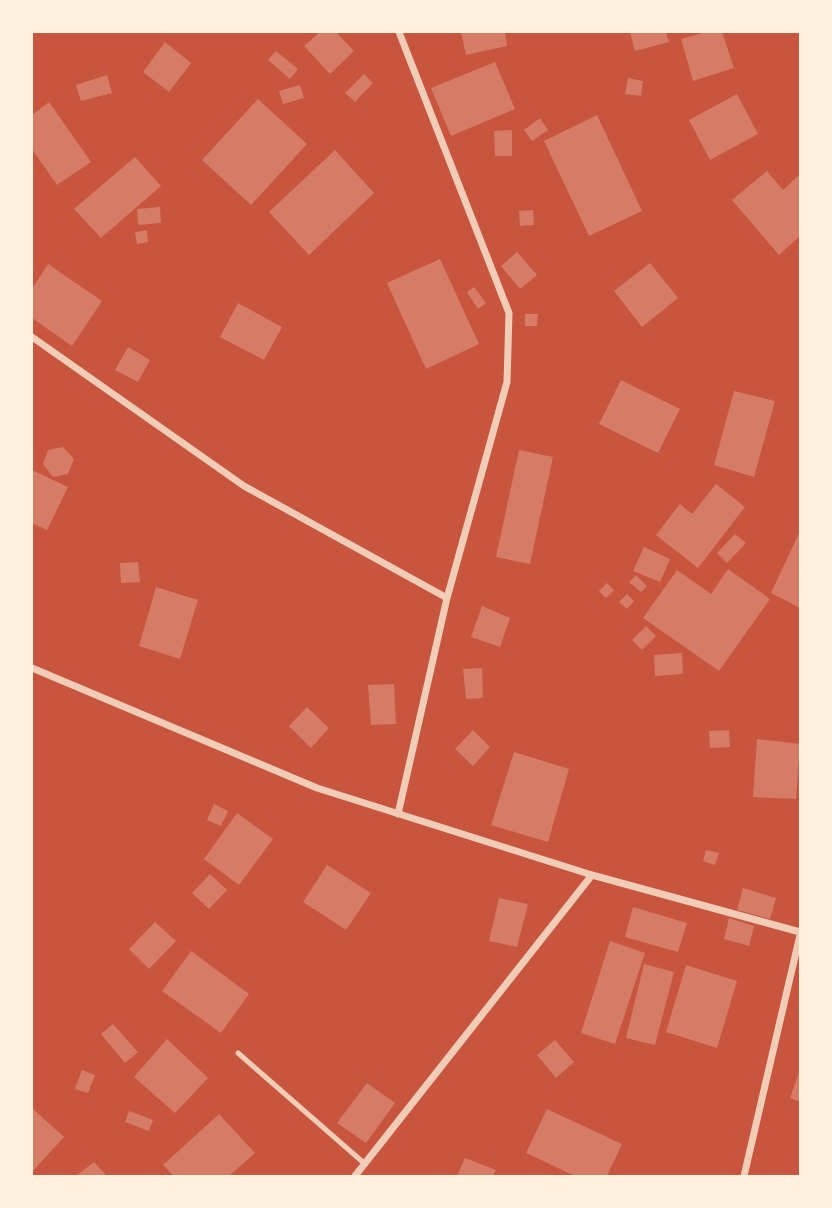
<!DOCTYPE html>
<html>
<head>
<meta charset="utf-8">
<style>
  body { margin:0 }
  #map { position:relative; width:832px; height:1208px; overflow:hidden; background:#c8553d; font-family:"Asap Condensed",sans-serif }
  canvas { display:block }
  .frame { position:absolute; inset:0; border:33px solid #fff3e0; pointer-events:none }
</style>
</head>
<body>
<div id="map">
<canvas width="832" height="1208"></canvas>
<div class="frame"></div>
</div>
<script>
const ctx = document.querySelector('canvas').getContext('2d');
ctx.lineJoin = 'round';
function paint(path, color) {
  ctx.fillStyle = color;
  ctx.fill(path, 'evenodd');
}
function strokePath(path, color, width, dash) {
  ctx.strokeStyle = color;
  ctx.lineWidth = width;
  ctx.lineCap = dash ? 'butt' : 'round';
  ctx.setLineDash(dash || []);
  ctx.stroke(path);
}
const building = new Path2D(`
  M 320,32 L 336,32 L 354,51 L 330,74 L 304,46 Z
  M 461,32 L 505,32 L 507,46 L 466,55 Z
  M 630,32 L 666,32 L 669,42 L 635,51 Z
  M 706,32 L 722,32 L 734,68 L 693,81 L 681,39 Z
  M 165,42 L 191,63 L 169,92 L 143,72 Z
  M 276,51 L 298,69 L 290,79 L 268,60 Z
  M 495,62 L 515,109 L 451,136 L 431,88 Z
  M 364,74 L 373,83 L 355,102 L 345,93 Z
  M 107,75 L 112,93 L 81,101 L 76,85 Z
  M 628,78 L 643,81 L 641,96 L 625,94 Z
  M 300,85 L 304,98 L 283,104 L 279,91 Z
  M 737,94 L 758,134 L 710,160 L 689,120 Z
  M 258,99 L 307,144 L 251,205 L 202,160 Z
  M 49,102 L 91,162 L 57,185 L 32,149 L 32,115 Z
  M 597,115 L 642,211 L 589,236 L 544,141 Z
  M 540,118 L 548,130 L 532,141 L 524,130 Z
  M 512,130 L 512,156 L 495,156 L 494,131 Z
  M 335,150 L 374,193 L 309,255 L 269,212 Z
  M 135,157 L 161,186 L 101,238 L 74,209 Z
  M 767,171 L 783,190 L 800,174 L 800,236 L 779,255 L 732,200 Z
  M 160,207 L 161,223 L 138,225 L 137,209 Z
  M 533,210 L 534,225 L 520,226 L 519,211 Z
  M 147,230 L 148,242 L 137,244 L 135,232 Z
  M 517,252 L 537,275 L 520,289 L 501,266 Z
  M 440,259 L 479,344 L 426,369 L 387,283 Z
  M 650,263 L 678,298 L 642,327 L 614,291 Z
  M 48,264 L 102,301 L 72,346 L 32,318 L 32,289 Z
  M 474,287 L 486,303 L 478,309 L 467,292 Z
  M 238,303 L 282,327 L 264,360 L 220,337 Z
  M 525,314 L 538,314 L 537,326 L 525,326 Z
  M 128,347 L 150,360 L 138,382 L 115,370 Z
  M 621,380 L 680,409 L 658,453 L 599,424 Z
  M 734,391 L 775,401 L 754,477 L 714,465 Z
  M 63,447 L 74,459 L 68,474 L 53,477 L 43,464 L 48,450 Z
  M 519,450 L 553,457 L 530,564 L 496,557 Z
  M 32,470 L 68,487 L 47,530 L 32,523 Z
  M 716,484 L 745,507 L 698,568 L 656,535 L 680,504 L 692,514 Z
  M 800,531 L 800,608 L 771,593 Z
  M 735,534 L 746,543 L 727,563 L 717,553 Z
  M 644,547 L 670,559 L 660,582 L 633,571 Z
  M 138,562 L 140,582 L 121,583 L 120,563 Z
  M 728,569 L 770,599 L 719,671 L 643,618 L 677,570 L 711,594 Z
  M 636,575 L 647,586 L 641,592 L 629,582 Z
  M 607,583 L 614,590 L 606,598 L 599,591 Z
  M 156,587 L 198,600 L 180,659 L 139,646 Z
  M 627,594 L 634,601 L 627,609 L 619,602 Z
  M 482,606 L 510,618 L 500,647 L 471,637 Z
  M 646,626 L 656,636 L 642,650 L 632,640 Z
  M 682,653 L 683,674 L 655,676 L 654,655 Z
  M 482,668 L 483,698 L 466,699 L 463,669 Z
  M 394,684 L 396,724 L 371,725 L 368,685 Z
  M 307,707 L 329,728 L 311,748 L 289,726 Z
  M 473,730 L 490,747 L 473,766 L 455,749 Z
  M 729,730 L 730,747 L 710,748 L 709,731 Z
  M 757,739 L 800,744 L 796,799 L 753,797 Z
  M 514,752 L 569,769 L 548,842 L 491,825 Z
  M 214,804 L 228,811 L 221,826 L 207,820 Z
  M 237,813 L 273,839 L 239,885 L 204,859 Z
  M 706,850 L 719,853 L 715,865 L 703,861 Z
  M 327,865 L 371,893 L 346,930 L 303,902 Z
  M 210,874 L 227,890 L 209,909 L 192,893 Z
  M 743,888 L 776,898 L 770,919 L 737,910 Z
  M 499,898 L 528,904 L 517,947 L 489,941 Z
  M 633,907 L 687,923 L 678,952 L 625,937 Z
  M 729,918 L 754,926 L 749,946 L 724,939 Z
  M 155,922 L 176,941 L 149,969 L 129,949 Z
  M 610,941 L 645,953 L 615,1044 L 581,1033 Z
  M 191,951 L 249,994 L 221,1033 L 162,991 Z
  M 644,964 L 674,972 L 655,1045 L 626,1038 Z
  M 686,965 L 737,981 L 717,1048 L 666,1032 Z
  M 113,1024 L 138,1052 L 125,1063 L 101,1034 Z
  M 167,1039 L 208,1078 L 175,1113 L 134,1077 Z
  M 555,1040 L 574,1062 L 556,1078 L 537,1055 Z
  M 800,1069 L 800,1102 L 790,1098 Z
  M 82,1070 L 95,1075 L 88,1093 L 75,1089 Z
  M 367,1083 L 395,1103 L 366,1143 L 337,1123 Z
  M 32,1108 L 64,1137 L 32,1172 Z
  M 547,1109 L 622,1144 L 607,1176 L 575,1176 L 526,1153 Z
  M 129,1111 L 153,1120 L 149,1131 L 125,1122 Z
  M 219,1114 L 255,1153 L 229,1176 L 174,1176 L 163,1165 Z
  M 465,1158 L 496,1170 L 493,1176 L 457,1176 Z
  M 94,1162 L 107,1176 L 76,1176 Z`);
const service = new Path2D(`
  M 238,1053 L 365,1164`);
const minor = new Path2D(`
  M 32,337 L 244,486 L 447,598
  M 32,668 L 317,788 L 592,875 L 800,932
  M 398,814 L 447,598 L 507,382 L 509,313 L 399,32
  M 355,1176 L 592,875
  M 744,1176 L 800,935`);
paint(building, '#d67c66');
strokePath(service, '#f1ccb7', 5);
strokePath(minor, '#f1ccb7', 7);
</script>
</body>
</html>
